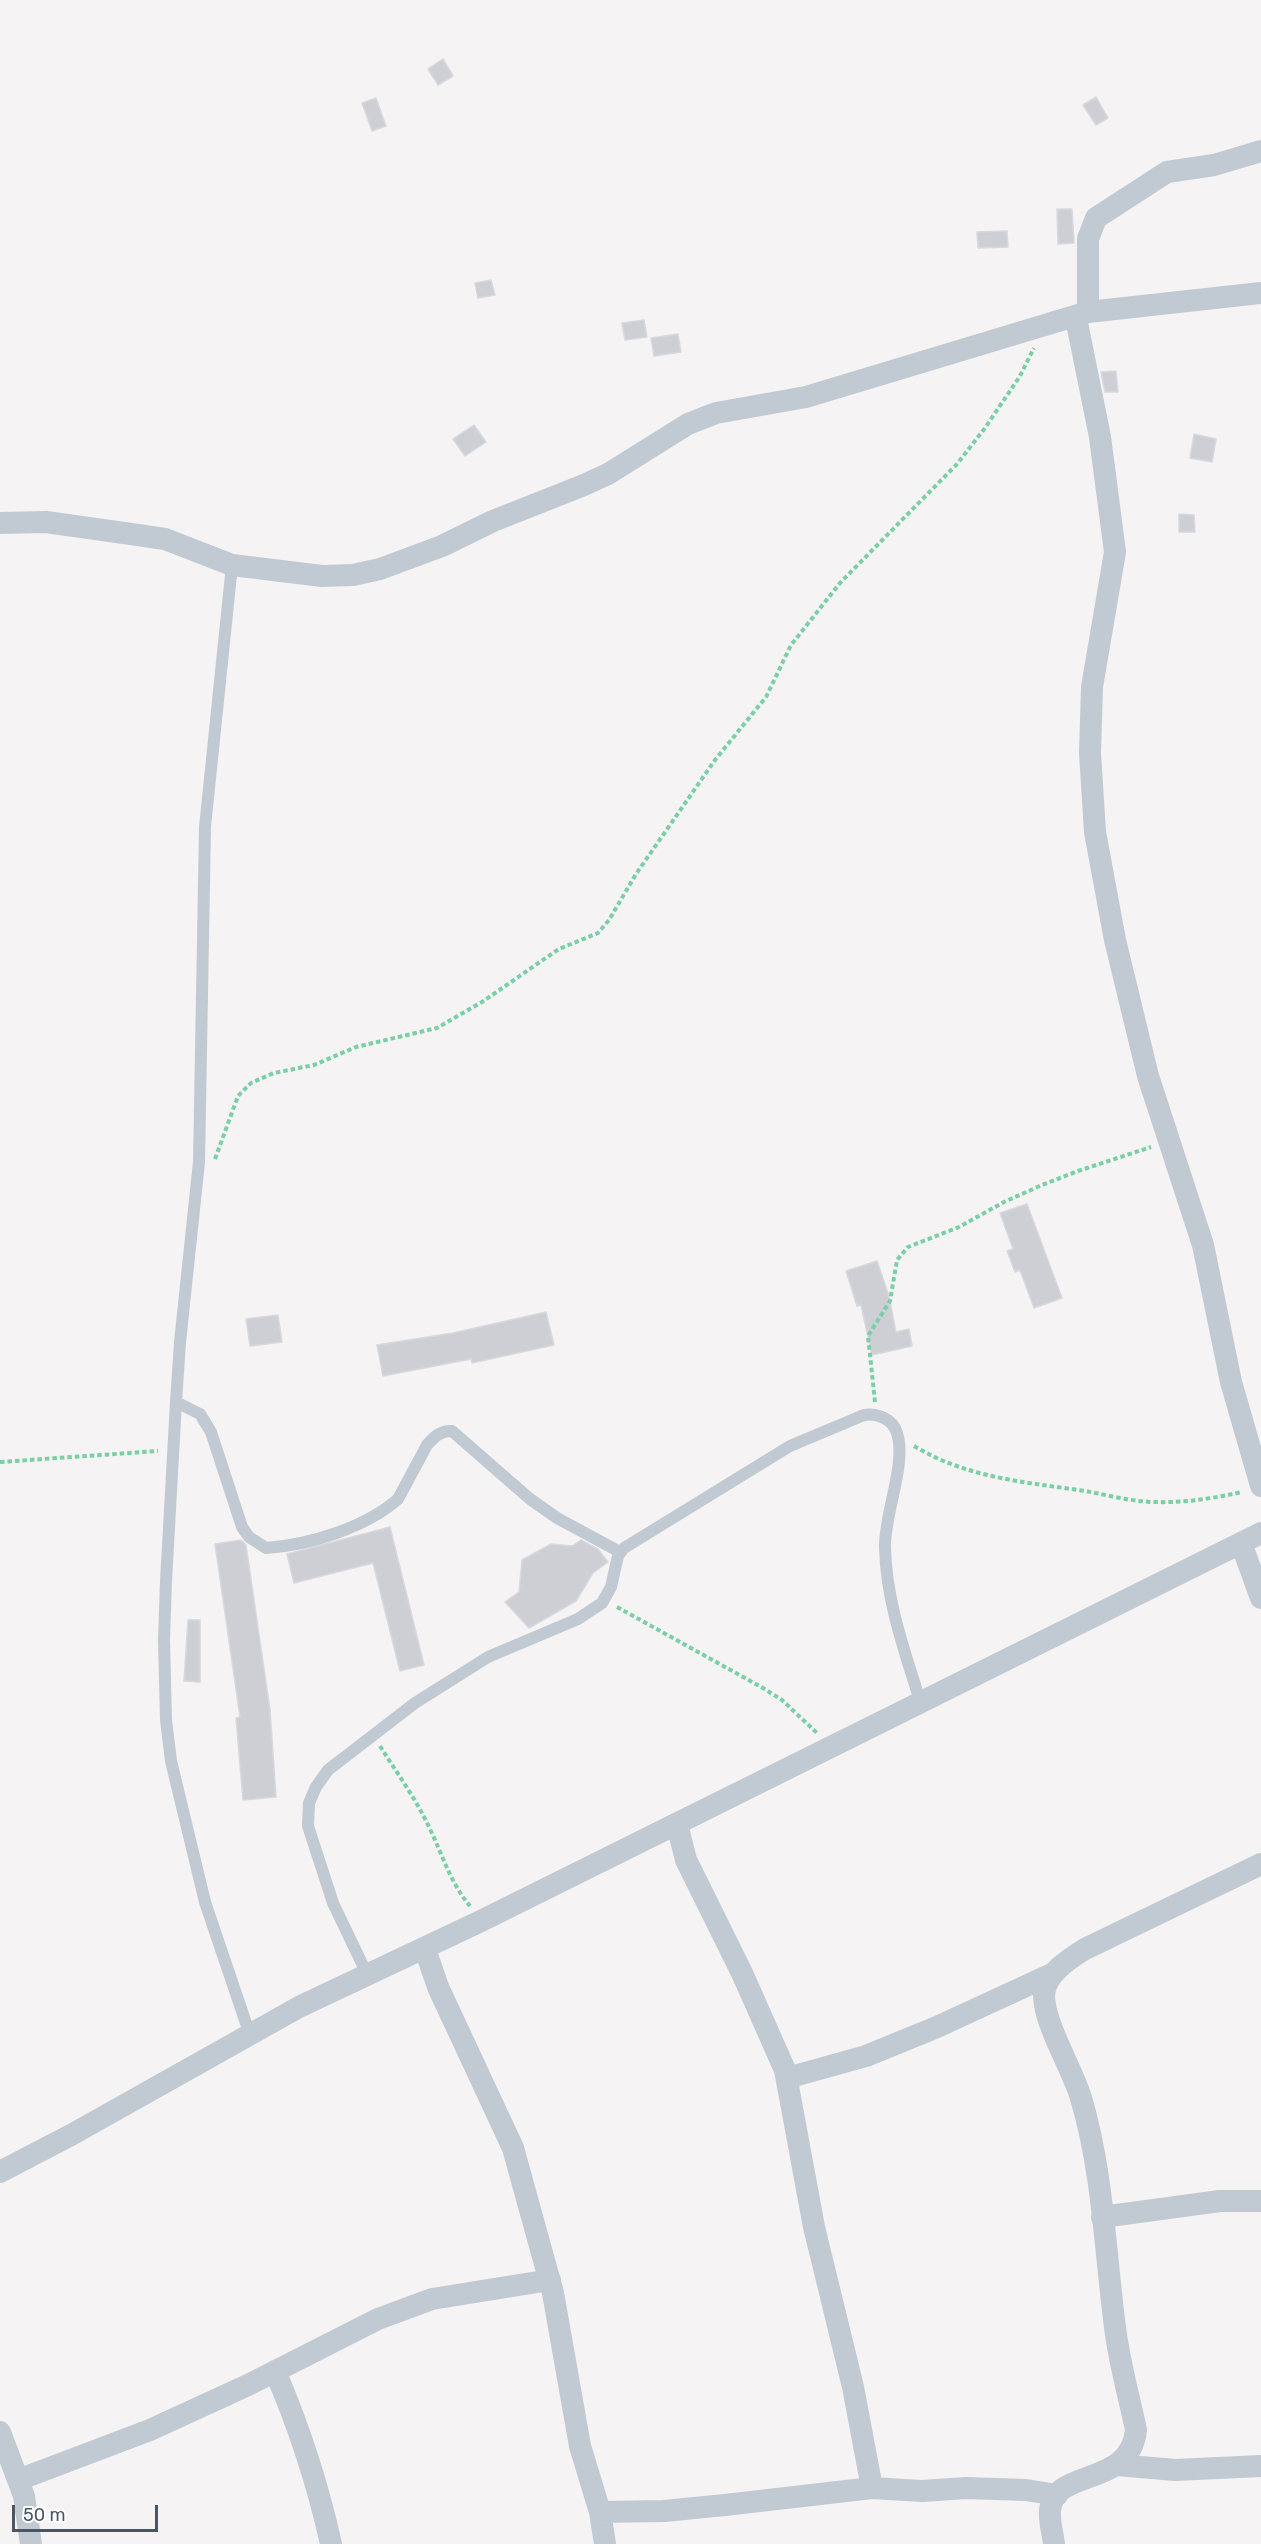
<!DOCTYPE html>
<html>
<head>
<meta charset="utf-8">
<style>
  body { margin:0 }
  #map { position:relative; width:1261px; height:2544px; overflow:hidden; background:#f5f3f3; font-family:Rubik,sans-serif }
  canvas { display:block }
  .scale { position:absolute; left:12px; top:2505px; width:146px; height:27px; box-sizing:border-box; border:3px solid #4a5661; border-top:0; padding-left:8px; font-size:18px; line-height:21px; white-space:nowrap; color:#4a5661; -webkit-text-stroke:4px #fff; paint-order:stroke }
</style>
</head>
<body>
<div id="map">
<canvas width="1261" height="2544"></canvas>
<div class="scale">50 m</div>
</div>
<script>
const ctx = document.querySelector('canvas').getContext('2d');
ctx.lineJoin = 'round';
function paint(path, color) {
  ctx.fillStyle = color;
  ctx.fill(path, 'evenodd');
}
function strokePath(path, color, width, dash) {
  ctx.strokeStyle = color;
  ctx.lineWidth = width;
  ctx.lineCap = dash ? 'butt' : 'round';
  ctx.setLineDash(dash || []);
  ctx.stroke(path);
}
const building = new Path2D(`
  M 443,59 L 453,76 L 438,85 L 428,69 Z
  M 1096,97 L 1108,118 L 1096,125 L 1083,105 Z
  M 376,98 L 386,126 L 372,131 L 362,103 Z
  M 1057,209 L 1072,209 L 1074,243 L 1058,244 Z
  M 1007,231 L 1008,247 L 978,248 L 977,232 Z
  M 491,280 L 495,295 L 478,298 L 475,283 Z
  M 644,320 L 647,337 L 625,340 L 622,323 Z
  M 678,334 L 681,352 L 654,356 L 651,338 Z
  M 1116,371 L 1118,392 L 1105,392 L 1101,372 Z
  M 474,425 L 486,442 L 465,456 L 453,439 Z
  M 1194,434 L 1216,439 L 1212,462 L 1190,458 Z
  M 1179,514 L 1194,515 L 1195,532 L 1179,532 Z
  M 1027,1204 L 1062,1298 L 1034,1308 L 1020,1270 L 1015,1272 L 1007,1251 L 1013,1249 L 1000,1213 Z
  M 877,1261 L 889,1296 L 896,1332 L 909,1329 L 912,1346 L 872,1355 L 861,1305 L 857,1306 L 846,1271 Z
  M 546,1312 L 554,1345 L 472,1363 L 471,1359 L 383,1376 L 377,1345 L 453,1333 Z
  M 278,1315 L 282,1342 L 250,1346 L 246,1319 Z
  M 390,1527 L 424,1665 L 400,1671 L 373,1563 L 294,1583 L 287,1554 Z
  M 241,1540 L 246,1545 L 270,1710 L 276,1797 L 243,1800 L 236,1718 L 240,1717 L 215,1544 Z
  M 581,1540 L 598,1549 L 608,1562 L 593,1573 L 576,1601 L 529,1628 L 505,1602 L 519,1592 L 522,1560 L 551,1544 L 572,1546 Z
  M 188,1620 L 200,1620 L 200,1682 L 184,1681 Z`);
const path = new Path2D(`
  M 215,1159 L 238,1096 L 251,1083 L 274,1073 L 314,1065 L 356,1047 L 437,1028 L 482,1002 L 559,949 L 598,933 L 609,920 L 636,874 L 715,760 L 766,697 L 791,645 L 840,583 L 957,464 L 985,428 L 1020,376 L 1034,348
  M 875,1402 L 868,1336 L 890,1301 L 897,1260 L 908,1247 L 959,1227 L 1004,1202 L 1042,1185 L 1078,1171 L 1151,1147
  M 914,1446 C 967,1478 1025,1482 1085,1491 C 1108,1495 1132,1502 1156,1502 C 1185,1503 1215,1498 1242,1492
  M 0,1462 L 158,1451
  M 617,1607 L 763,1688 L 782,1700 L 818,1734
  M 380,1746 C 397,1773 416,1799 430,1829 C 443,1856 450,1882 470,1906`);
const service = new Path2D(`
  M 232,565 L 205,827 L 199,1162 L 180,1342 L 176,1402 L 200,1414 L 211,1432 L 242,1527 L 249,1537 L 266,1548 C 309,1545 365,1528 398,1499 L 427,1445 C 434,1437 441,1430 452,1431 L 530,1499 L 557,1518 L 620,1552
  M 176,1402 L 166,1581 L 164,1640 L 166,1720 L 171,1761 L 205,1902 L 250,2035
  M 367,1974 L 333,1903 L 308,1826 L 309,1803 L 316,1787 L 328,1770 L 415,1703 L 488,1657 L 578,1619 L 602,1603 L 611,1587 L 618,1556 L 624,1548 L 790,1446 L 864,1415 C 877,1413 893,1419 897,1433 C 907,1463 884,1515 885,1547 C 886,1601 905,1652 921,1704`);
const minor = new Path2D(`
  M 1088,312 L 1088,239 L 1096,218 L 1167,172 L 1214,165 L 1261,151
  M 1076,318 L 1100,437 L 1115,552 L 1092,687 L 1090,753 L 1095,832 L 1115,940 L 1148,1076 L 1203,1245 L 1231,1382 L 1261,1486
  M 0,523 L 46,522 L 131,534 L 165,539 L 232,565 L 322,576 L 353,575 L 380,569 L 442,546 L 493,521 L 584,485 L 608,474 L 688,424 L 716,413 L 806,397 L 1088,312 L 1261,293
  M 1241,1543 L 1261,1598
  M 677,1824 L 686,1860 L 742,1973 L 785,2070 L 814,2227 L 853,2387 L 872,2488
  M 425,1949 L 438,1987 L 513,2148 L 553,2293 L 580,2446 L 600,2512 L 605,2544
  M 787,2078 L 866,2056 L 937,2027 L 1054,1973
  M 0,2172 L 71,2135 L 299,2007 L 481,1921 L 1261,1533
  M 1102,2217 L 1220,2201 L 1261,2201
  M 275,2371 C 299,2427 318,2485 331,2544
  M 0,2432 L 24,2496 L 31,2544
  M 1117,2465 L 1175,2470 L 1261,2466
  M 18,2480 L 150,2430 L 248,2385 L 378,2319 L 432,2299 L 550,2280
  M 600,2512 L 664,2511 L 725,2505 L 872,2488 L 922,2491 L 966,2488 L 1026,2490 L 1057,2495
  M 1054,2544 C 1053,2534 1049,2522 1050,2511 C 1053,2467 1130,2489 1136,2430 C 1129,2396 1119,2362 1115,2327 C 1105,2251 1103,2172 1081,2098 C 1072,2068 1044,2024 1044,1995 C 1045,1974 1069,1959 1085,1949 L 1261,1864`);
paint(building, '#cdcfd5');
strokePath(building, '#d7d9de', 1.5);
strokePath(path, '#7ad0a6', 4, [4.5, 3]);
strokePath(service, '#c1cad2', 12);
strokePath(minor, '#c1cad2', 22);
</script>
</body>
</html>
